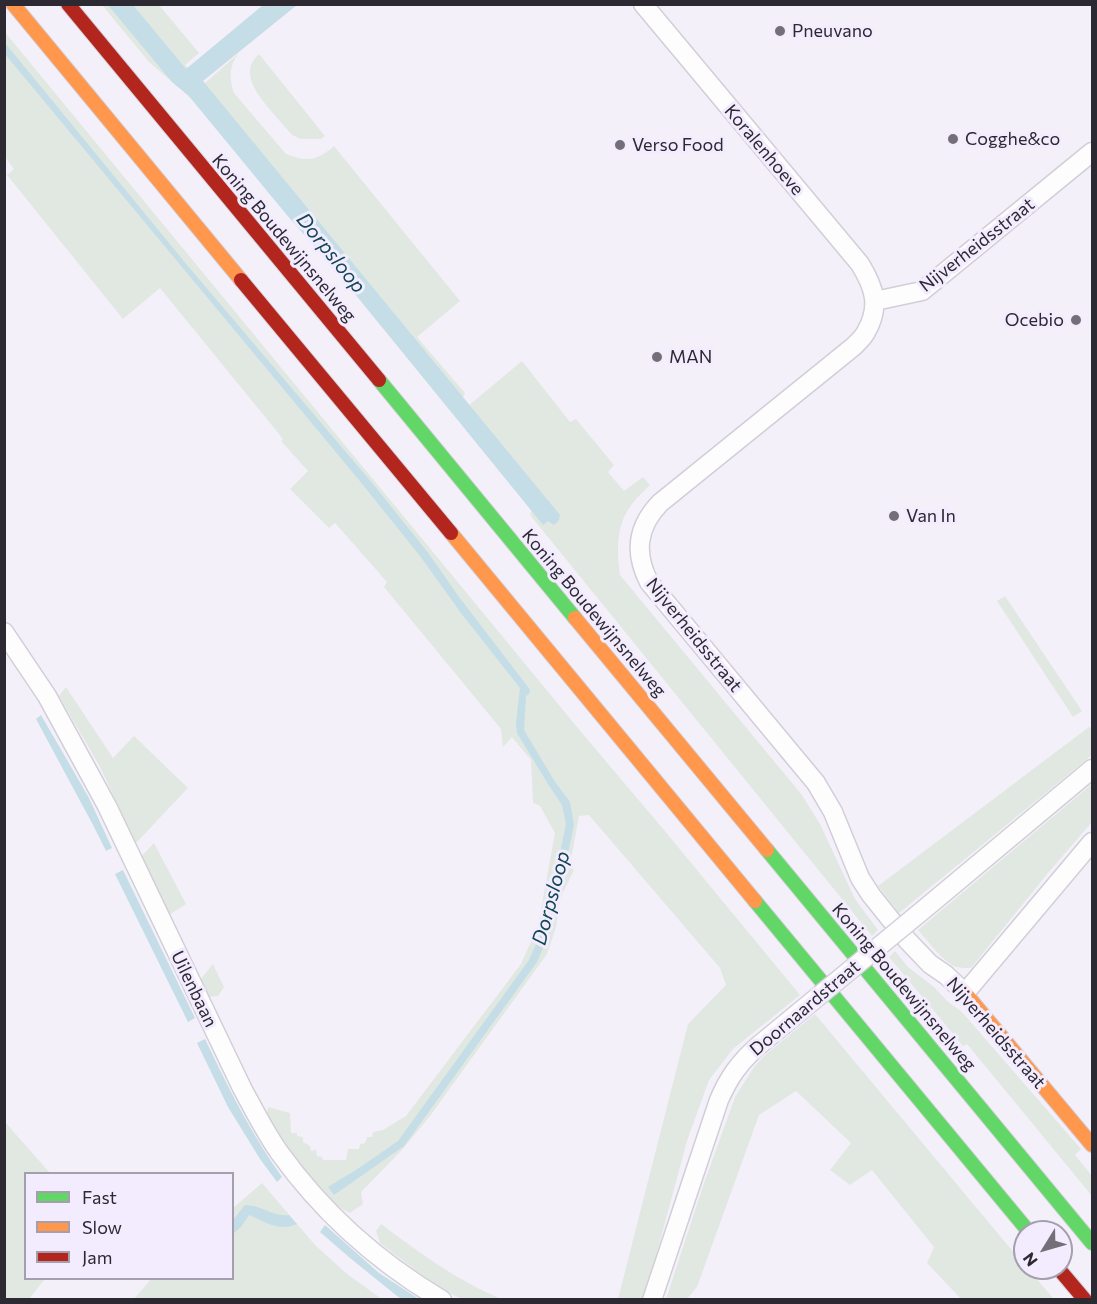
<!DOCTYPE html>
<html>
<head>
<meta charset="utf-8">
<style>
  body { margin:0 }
  #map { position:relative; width:1097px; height:1304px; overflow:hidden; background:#f4f0fa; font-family:Commissioner,sans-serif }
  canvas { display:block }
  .frame { position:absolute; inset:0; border:6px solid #2d2933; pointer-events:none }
  .legend { position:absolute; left:24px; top:1172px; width:210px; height:108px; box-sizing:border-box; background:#f3ecfe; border:2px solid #a49ead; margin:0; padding:8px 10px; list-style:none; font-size:18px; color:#2d2933 }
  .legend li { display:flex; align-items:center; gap:12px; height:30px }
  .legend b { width:30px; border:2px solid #a49ead }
  .north { position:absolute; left:1013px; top:1220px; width:60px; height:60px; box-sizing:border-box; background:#f3ecfe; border:2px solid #a49ead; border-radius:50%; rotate:233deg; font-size:16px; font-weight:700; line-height:24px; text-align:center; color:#2d2933 }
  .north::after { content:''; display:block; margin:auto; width:21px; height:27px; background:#736f79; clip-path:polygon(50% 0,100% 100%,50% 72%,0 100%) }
</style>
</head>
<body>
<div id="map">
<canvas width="1097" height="1304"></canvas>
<div class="frame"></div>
<ul class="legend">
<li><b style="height:8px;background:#63d668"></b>Fast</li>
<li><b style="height:8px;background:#ff974d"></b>Slow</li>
<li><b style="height:8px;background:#b3261e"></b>Jam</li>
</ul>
<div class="north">N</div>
</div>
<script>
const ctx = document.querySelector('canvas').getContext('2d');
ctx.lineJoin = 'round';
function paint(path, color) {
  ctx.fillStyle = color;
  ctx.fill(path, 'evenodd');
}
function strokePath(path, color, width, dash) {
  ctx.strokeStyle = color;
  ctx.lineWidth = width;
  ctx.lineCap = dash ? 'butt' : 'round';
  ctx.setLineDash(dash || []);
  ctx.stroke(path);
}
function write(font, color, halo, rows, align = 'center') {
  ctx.font = font + ' Commissioner,sans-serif';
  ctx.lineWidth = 6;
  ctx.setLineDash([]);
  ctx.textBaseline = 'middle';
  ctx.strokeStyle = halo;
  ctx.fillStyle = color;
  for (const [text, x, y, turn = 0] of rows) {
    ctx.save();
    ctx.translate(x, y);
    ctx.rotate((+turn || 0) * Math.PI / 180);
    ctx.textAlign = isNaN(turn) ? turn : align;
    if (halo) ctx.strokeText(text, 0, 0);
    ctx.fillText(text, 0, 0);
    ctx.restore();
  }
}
const green = new Path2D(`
  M 102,5 L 159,5 L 199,53 L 185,65 L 205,83 L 239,53 C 229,65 229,79 234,93 L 286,154 C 307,162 317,161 334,146 L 460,301 L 417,337 L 465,393 L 462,400 L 468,406 L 522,361 L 570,422 L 576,419 L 614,465 L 608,472 L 624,491 L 643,477 L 650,485 C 642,493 634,500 628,510 C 616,529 617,553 620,575 L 802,795 L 820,824 L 855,899 L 878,930 L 872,936 L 530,515 L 532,510 L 202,108 L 149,62 Z
  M 4,31 L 582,733 L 664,830 L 800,995 L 733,1049 L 709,1080 L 687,1141 L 656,1256 L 642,1299 L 618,1299 L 688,1024 L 726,985 L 720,968 L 589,815 L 579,816 L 570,865 L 574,870 L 560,899 L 556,927 L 547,954 L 430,1116 L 401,1151 L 361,1192 L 363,1204 L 350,1213 C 318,1200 285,1142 267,1113 L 268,1107 L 290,1113 L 291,1133 L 297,1133 L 297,1136 L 303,1137 L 303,1142 L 310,1146 L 311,1151 L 316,1150 L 317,1156 L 322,1157 L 323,1160 L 346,1160 L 348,1149 L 359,1149 L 360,1144 L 365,1143 L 367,1137 L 372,1137 L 373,1132 L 383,1130 L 406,1116 L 521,964 L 538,926 L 555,833 L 540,806 L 533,803 L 531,760 L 512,737 L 503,747 L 501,729 L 384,587 L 387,582 L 335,523 L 329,528 L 290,489 L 308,471 L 281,441 L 283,439 L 160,288 L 123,319 L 7,175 L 14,169 L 5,157 Z
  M 259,54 L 325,136 L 321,139 L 301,139 L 292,135 C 285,127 278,119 271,111 C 258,95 238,72 259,54 Z
  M 1005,596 L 1082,711 L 1073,717 L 997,601 Z
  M 66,687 L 113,758 L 134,736 L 188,788 L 136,843 L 99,765 L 59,696 Z
  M 1089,727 L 1092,729 L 1092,755 L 899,913 L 878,886 Z
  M 1092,784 L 1092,822 L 1048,873 L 971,968 C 966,968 961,968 956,967 C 942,961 928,941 918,930 Z
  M 154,843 L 186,904 L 169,915 L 140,858 Z
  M 895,951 L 908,967 L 934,987 L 947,1001 L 962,1012 L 1081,1149 L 1075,1155 L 1092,1176 L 1092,1196 L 967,1044 L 963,1046 L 889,957 Z
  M 213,964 L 224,987 L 218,996 L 208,997 L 200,980 Z
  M 815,1014 L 1025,1266 L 1025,1268 L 1027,1268 L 1054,1299 L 961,1299 L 927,1263 L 934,1247 L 872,1170 L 850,1185 L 830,1170 L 851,1143 L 796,1091 L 759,1115 L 697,1287 L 687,1299 L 666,1299 L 703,1186 L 735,1097 L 754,1067 L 765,1055 Z
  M 5,1122 L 50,1173 L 26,1174 L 26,1278 L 45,1279 L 29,1299 L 5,1299 Z
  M 262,1183 L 315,1245 L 347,1274 L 382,1299 L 133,1300 L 151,1279 L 232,1278 L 233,1208 Z
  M 381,1224 C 420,1253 456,1280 501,1299 L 462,1299 L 453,1295 L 423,1276 L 380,1243 L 376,1231 Z`);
const water = new Path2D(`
  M 108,5 L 133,5 L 186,69 L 263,5 L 297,5 L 203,81 L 560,515 L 559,520 L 554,525 L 548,521 L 543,525 L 347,284 L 286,214 L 188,95 L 172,82 Z
  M 5,43 L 187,265 L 373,484 L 429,554 L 459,597 L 528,687 L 530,690 L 529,694 L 526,696 L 524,730 L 555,782 L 570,802 L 574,825 L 552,927 L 537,962 L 404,1146 L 334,1195 L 328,1187 L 359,1168 L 398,1141 L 529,960 L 545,924 L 566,824 L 562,805 L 548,784 L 517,733 L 516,723 L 520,688 L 461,613 L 420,556 L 359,480 L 5,54 Z
  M 41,715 L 89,798 L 112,848 L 106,851 L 93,825 L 36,719 Z
  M 123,870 L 195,1018 L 188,1022 L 115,874 Z
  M 205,1039 C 228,1087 251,1134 282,1177 L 277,1182 L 260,1159 L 228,1107 L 197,1043 Z
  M 245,1205 C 261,1205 273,1217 289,1215 L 297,1224 C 280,1232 265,1222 249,1215 L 241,1227 L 233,1234 L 233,1220 Z
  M 325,1225 L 379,1273 L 419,1299 L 402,1299 L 397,1296 L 350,1258 L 320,1232 Z`);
const street = new Path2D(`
  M 643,4 L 860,264 C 874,287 881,306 866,332 C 863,338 858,342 853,347 L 660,503 C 637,527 634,553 649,582 L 816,783 L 833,812 L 860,878 L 871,895 L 907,940 L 930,964 L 946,975 L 965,993 L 1092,842
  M 875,301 L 922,291 L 1092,152
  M 4,632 L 47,696 L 107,806 L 242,1088 C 254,1110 265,1132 279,1152 C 322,1212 378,1262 442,1300
  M 928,906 L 1092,769
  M 652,1300 L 719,1100 C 729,1077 739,1063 758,1046`);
const fast = new Path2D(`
  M 379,380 L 575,618
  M 767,850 L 1092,1243
  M 755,901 L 1029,1232`);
const slow = new Path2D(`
  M 13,4 L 241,280
  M 451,533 L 755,901
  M 575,618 L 767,850
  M 965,993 L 1092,1145`);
const jam = new Path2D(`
  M 68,4 L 379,380
  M 241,280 L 451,533
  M 1058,1268 L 1085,1300`);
const streetBridge = new Path2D(`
  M 758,1046 L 928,906`);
const markers = [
  [780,31,6,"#736f79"],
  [953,139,6,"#736f79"],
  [620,145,6,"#736f79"],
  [1076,320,6,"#736f79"],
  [657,357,6,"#736f79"],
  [894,516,6,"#736f79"]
];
const poiNames = [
  ["Pneuvano",792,31],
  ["Cogghe&co",965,139],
  ["Verso Food",632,145],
  ["Ocebio",1064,320,"right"],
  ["MAN",669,357],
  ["Van In",906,516]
];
const streetNames = [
  ["Koralenhoeve",764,150,50],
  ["Koning Boudewijnsnelweg",284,238,50],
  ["Nijverheidsstraat",977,245,-38],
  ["Koning Boudewijnsnelweg",594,613,50],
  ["Nijverheidsstraat",694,635,51],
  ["Koning Boudewijnsnelweg",904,987,50],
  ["Uilenbaan",194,989,64],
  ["Doornaardstraat",805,1008,-40],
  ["Nijverheidsstraat",996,1033,49]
];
const waterNames = [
  ["Dorpsloop",331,253,51],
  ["Dorpsloop",551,898,-75]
];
paint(green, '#e0e8e1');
paint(water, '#c5dde6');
strokePath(street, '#d2ced8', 21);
strokePath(fast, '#d2ced8', 16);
strokePath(slow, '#d2ced8', 16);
strokePath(jam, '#d2ced8', 16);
strokePath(street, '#fdfdfe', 18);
strokePath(fast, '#63d668', 14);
strokePath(slow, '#ff974d', 14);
strokePath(jam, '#b3261e', 14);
strokePath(streetBridge, '#d2ced8', 21, []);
strokePath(streetBridge, '#fdfdfe', 18);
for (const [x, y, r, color] of markers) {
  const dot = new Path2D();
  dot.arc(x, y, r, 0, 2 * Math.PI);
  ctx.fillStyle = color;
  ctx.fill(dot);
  strokePath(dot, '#f3ecfe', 2);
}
write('18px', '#2d2933', '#f3ecfe', poiNames, 'left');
write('18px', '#2d2933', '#f3ecfe', streetNames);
write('italic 20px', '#124752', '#f3ecfe', waterNames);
</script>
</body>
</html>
